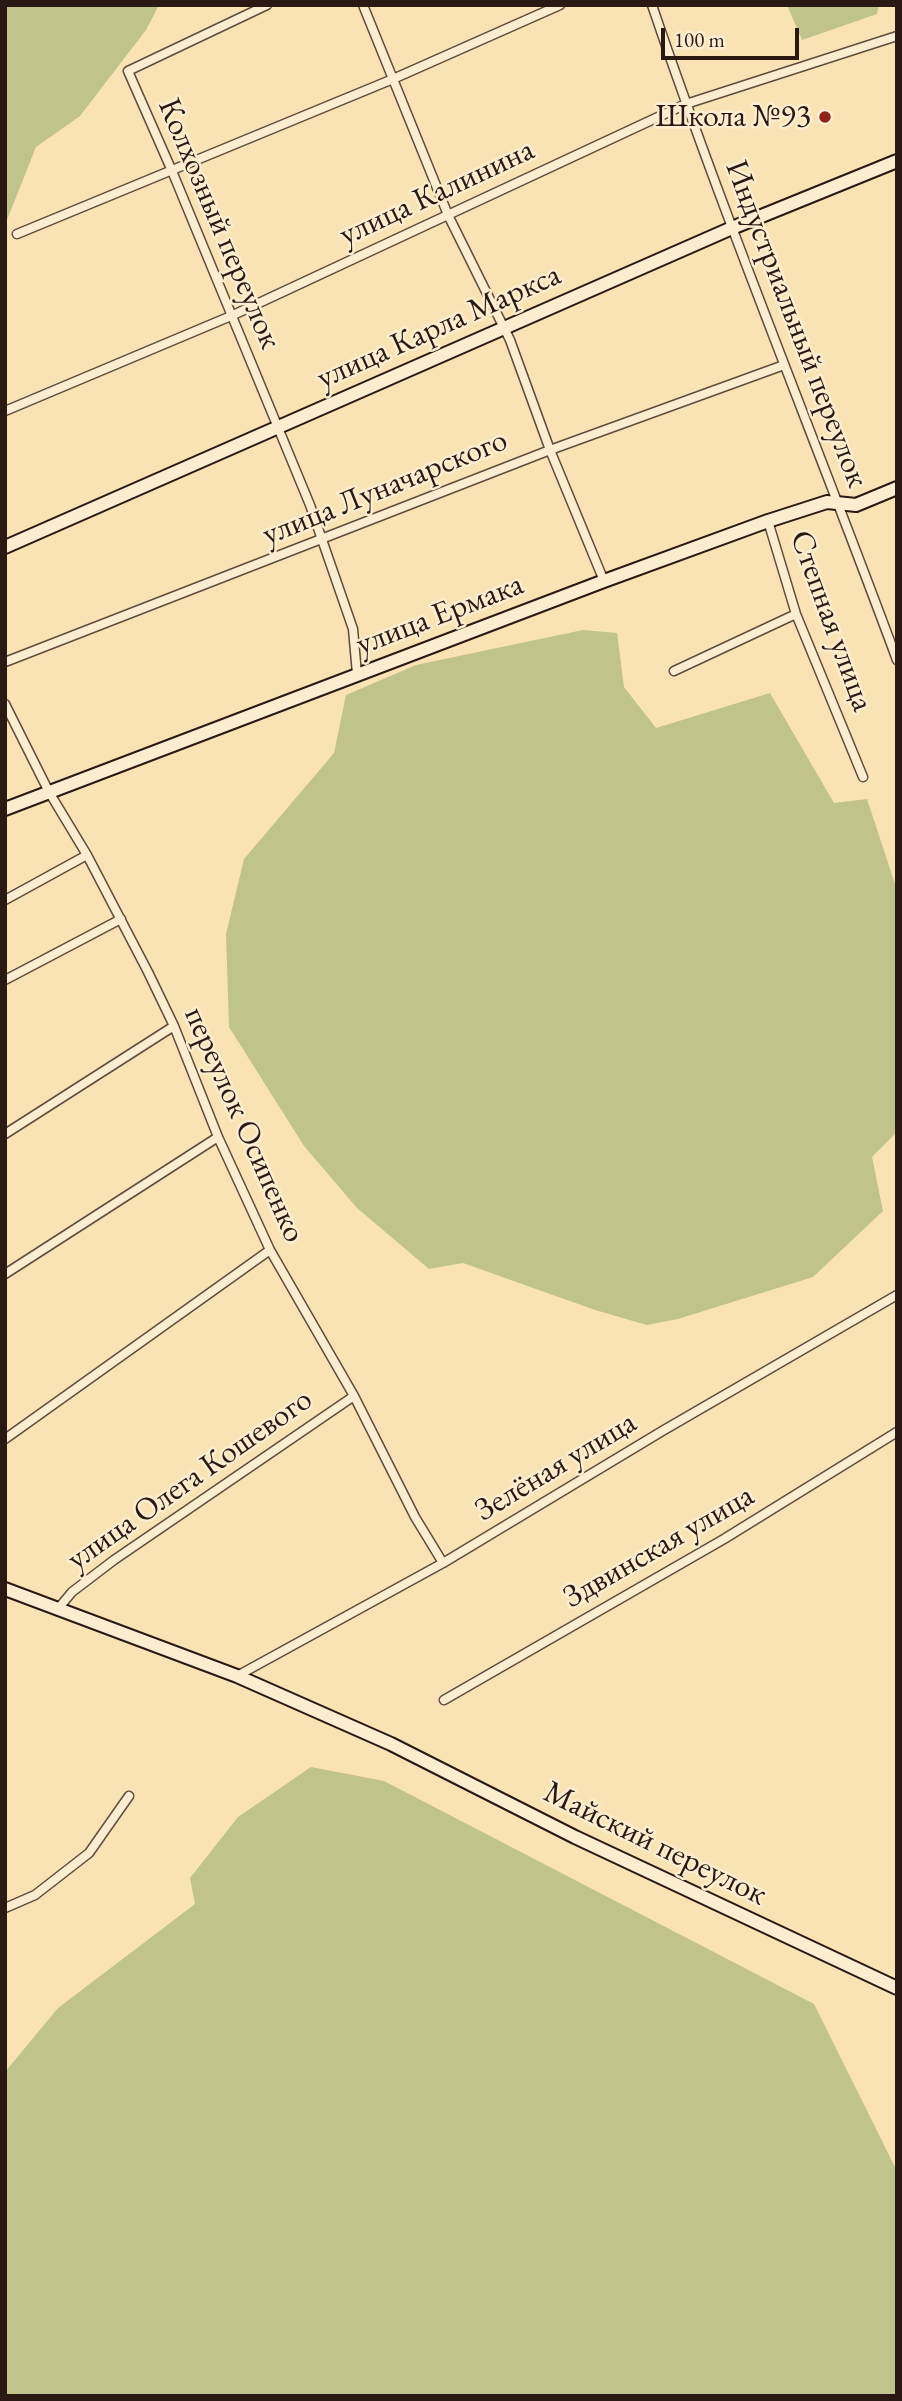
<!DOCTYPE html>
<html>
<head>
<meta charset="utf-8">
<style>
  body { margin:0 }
  #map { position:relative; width:902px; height:2401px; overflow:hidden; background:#f9e3b5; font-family:"EB Garamond",serif }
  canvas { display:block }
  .frame { position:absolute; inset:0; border:7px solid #2a1913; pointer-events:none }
  .scale { position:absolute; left:661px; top:28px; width:138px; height:32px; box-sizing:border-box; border:4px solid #2a1913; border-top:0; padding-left:9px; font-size:21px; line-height:24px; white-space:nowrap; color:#2a1913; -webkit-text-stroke:5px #fbedcf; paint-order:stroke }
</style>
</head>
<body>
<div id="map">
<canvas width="902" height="2401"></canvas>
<div class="frame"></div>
<div class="scale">100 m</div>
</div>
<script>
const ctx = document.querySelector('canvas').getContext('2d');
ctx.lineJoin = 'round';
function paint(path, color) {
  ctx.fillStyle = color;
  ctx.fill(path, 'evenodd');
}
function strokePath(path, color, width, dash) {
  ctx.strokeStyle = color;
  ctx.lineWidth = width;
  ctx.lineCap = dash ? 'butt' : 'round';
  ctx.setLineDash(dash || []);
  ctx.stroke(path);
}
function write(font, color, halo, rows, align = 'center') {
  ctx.font = font + ' "EB Garamond",serif';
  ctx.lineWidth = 5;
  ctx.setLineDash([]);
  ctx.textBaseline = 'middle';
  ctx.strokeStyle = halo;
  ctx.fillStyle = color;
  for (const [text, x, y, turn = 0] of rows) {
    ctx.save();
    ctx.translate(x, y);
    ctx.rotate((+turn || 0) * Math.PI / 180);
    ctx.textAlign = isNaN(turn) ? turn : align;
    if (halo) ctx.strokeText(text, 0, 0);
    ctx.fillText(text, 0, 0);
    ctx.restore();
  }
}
const green = new Path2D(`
  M 5,5 L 159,5 L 146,30 L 80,116 L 36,147 L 5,225 Z
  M 787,5 L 879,5 L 877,14 L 802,40 Z
  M 583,630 L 617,633 L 624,687 L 656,728 L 770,693 L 834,803 L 867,799 L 897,890 L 897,1132 L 872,1157 L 883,1211 L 813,1277 L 678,1319 L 647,1325 L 595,1310 L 463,1263 L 429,1269 L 357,1208 L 304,1146 L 229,1027 L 226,934 L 244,859 L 334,753 L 346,695 L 416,665 Z
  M 311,1767 L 384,1781 L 814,2004 L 897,2171 L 896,2396 L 5,2396 L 5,2072 L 58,2008 L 195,1904 L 190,1878 L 238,1817 Z`);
const street = new Path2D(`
  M 267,5 L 128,71 L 172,171 L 310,505 L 353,629 L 357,674
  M 363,5 L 448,215 L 510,340 L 550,450 L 604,581
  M 652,5 C 727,226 816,441 897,660
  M 17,234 L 393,79 L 560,5
  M 5,411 L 231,316 L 686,104 L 897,36
  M 768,521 L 796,614 L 863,777
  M 5,662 L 550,450 L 784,365
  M 674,671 L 796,614
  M 5,704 L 49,792 L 87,855 L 148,972 L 174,1026 L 218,1137 L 270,1250 L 354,1396 L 415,1517 L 443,1563
  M 5,900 L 87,855
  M 5,980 L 121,919
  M 5,1134 L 174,1026
  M 5,1274 L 218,1137
  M 5,1439 L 270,1250
  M 57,1610 L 72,1592 L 114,1560 L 354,1396
  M 237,1676 L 443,1563 L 664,1430 L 897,1295
  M 444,1700 L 724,1539 L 897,1432
  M 5,1908 L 35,1895 L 89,1853 L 129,1796`);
const secondary = new Path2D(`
  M 5,547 L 732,228 L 897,161
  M 5,809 L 604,581 L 768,521 L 827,502 L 856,505 L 897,488
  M 5,1589 L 237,1676 L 391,1744 L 575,1837 L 897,1988`);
const markers = [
  [825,117,7,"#8f2418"]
];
const poiNames = [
  ["Школа №93",811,117]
];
const streetNames = [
  ["улица Калинина",437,193,-25],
  ["Колхозный переулок",219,224,67],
  ["Индустриальный переулок",796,324,69],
  ["улица Карла Маркса",439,327,-24],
  ["улица Луначарского",385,488,-22],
  ["улица Ермака",440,615,-21],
  ["Степная улица",831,621,70],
  ["переулок Осипенко",244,1125,66],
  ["Зелёная улица",556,1467,-31],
  ["улица Олега Кошевого",190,1480,-35],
  ["Здвинская улица",659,1547,-30],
  ["Майский переулок",655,1844,26]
];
paint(green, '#c0c38c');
strokePath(street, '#5e4c3c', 11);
strokePath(secondary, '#2a1913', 16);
strokePath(street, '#fbedcf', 8);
strokePath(secondary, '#fbedcf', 12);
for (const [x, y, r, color] of markers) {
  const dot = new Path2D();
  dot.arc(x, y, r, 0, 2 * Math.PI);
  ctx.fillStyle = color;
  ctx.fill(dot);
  strokePath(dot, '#fbedcf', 2.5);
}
write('32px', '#2a1913', '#fbedcf', poiNames, 'right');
write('32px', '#2a1913', '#fbedcf', streetNames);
</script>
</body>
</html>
